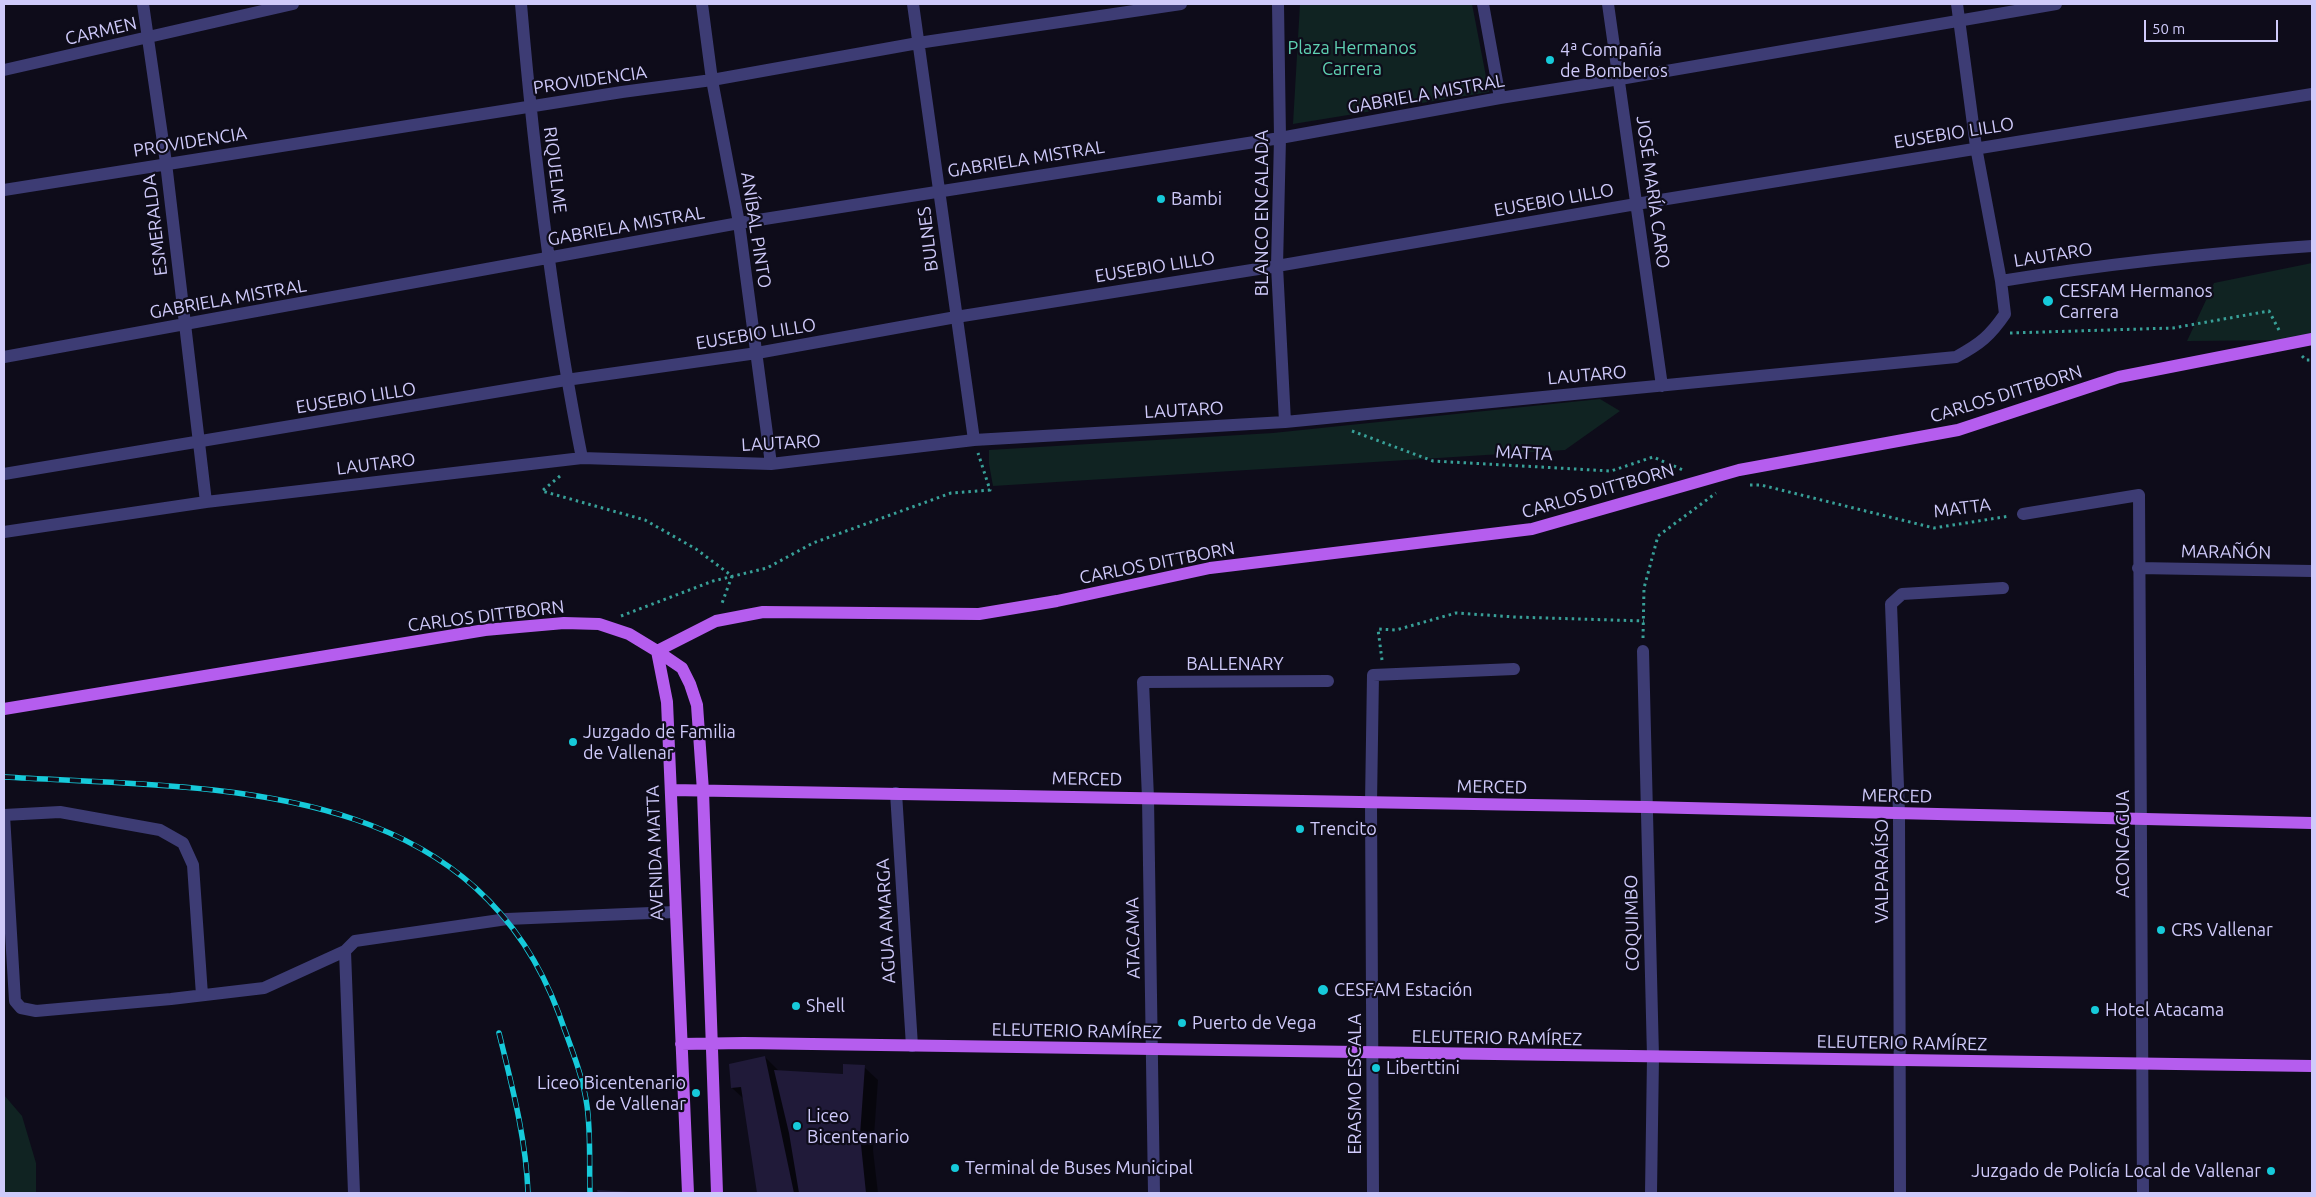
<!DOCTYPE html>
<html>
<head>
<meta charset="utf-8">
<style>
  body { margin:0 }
  #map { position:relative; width:2316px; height:1197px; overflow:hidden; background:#0e0c1a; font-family:Ubuntu,sans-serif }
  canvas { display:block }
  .frame { position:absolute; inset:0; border:5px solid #cfcafa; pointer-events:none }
  .scale { position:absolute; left:2144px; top:20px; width:134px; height:22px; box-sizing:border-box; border:2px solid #cfcafa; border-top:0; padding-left:6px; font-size:15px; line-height:18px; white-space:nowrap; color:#cfcafa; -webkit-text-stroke:4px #0e0c1a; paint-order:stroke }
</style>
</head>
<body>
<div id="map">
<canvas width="2316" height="1197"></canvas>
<div class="frame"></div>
<div class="scale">50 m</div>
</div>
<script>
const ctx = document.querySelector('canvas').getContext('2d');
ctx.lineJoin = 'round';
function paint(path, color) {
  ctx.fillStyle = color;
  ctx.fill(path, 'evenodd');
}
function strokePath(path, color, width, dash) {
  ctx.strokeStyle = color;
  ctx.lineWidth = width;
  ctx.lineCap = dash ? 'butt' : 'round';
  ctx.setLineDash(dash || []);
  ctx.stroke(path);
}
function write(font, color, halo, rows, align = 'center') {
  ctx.font = font + ' Ubuntu,sans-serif';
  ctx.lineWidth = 4.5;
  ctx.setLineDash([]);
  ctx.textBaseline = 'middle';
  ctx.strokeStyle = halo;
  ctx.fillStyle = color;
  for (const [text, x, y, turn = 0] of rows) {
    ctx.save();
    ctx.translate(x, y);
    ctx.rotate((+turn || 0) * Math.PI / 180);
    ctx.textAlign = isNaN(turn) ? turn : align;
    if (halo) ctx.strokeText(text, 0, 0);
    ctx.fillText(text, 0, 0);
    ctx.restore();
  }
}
const green = new Path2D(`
  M 1300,4 L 1472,4 L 1489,92 L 1293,124 Z
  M 2312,263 L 2312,335 L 2286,340 L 2187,341 L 2214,283 Z
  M 1600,399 L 1620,411 L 1565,450 L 993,486 L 989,464 L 989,450 L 1273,433 Z
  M 4,1095 L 22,1116 L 36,1163 L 36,1193 L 4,1193 Z`);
const shadow = new Path2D(`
  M 765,1057 L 779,1071 L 844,1075 L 864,1067 L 878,1080 L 873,1150 L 878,1193 L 758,1193 L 744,1099 L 732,1088 Z`);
const building = new Path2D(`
  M 765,1056 L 794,1193 L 757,1193 L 741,1087 L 731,1088 L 729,1064 Z
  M 843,1064 L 865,1065 L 860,1135 L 866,1193 L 799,1193 L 789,1133 L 774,1070 L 843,1074 Z
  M 597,1190 L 632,1192 L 632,1193 L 598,1193 Z`);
const path = new Path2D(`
  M 2010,333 L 2173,328 L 2269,311 L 2280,332
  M 2302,356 L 2306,360 L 2312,360
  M 1352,431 L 1433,461 L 1611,471 L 1653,457 L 1683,470
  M 560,476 L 542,491 L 645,520 L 696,549 L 732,576 L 721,606
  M 1750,485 L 1761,485 L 1934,528 L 2010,516
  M 621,616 L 713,581 L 767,568 L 813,543 L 951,493 L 990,490 L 978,453
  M 1643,638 L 1644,588 L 1658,536 L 1716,493
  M 1382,660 L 1378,629 L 1396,630 L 1456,613 L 1515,617 L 1644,621`);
const minor = new Path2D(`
  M 143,4 L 166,163 L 206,502
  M 521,4 C 534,156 552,308 582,458
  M 702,4 L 712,80 L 739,223 L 771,464
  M 913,4 L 974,440
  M 1278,4 L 1280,138 L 1277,266 L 1285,422
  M 1483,4 L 1500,98
  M 1608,4 L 1662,386
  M 4,70 L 293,4
  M 4,190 L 622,92 L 712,80 L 918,43 L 1181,4
  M 2001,281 C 2105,264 2207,253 2312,246
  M 4,357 L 739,223 L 1280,138 L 1500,98 L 1620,79 L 2056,4
  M 4,474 L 566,380 L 757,353 L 956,317 L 1277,266 L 1636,204 L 2312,94
  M 2023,514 L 2139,495 L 2143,1193
  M 4,532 L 206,502 L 582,458 L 771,464 L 974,440 L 1285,422 L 1956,357 C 1980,344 1990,336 2005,314 L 2001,281 L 1976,147 L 1957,4
  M 2138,568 L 2312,571
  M 1643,651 L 1653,1057 L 1651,1193
  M 896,793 L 912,1046
  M 4,815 L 15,1001 L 21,1008 L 36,1011 L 171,999 L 264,988 L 345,951
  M 4,815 L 60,812 L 160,830 L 183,843 L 193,865 L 202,995
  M 354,1193 L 345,951 L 355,941 L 507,919 L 675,912
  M 1154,1193 L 1148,798 L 1143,682 L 1328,681
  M 1373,1193 L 1371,803 L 1373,675 L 1514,669
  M 1900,1193 L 1899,813 L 1891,604 L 1902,594 L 2003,588`);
const major = new Path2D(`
  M 657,651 L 716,621 L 763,612 L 979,614 L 1057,601 L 1210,568 L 1532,529 L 1739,470 L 1958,430 L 2119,377 L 2312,339
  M 657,651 L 667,702 L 688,1193
  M 4,709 L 485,630 L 564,623 L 599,624 L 629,634 L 657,651 L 682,668 L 690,684 L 697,705 L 703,791 L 717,1193
  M 671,790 L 1646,807 L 2312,823
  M 681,1044 L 744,1043 L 2312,1066`);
const rail = new Path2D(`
  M 4,777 C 214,789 470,776 559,1014 C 569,1043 583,1075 587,1106 C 591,1134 589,1165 590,1193
  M 499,1033 C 512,1086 526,1138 528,1193`);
const markers = [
  [1550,60,5,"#16cada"],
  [1161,199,5,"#16cada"],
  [2048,301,6,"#16cada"],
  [573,742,5,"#16cada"],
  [1300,829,5,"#16cada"],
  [2161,930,5,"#16cada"],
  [1323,990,6,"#16cada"],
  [796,1006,5,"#16cada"],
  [2095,1010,5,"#16cada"],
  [1182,1023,5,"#16cada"],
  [1376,1068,5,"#16cada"],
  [696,1093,5,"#16cada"],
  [797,1126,5,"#16cada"],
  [955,1168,5,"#16cada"],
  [2271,1171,5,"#16cada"]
];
const streetNames = [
  ["CARMEN",101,31,-13],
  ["PROVIDENCIA",590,80,-8],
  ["GABRIELA MISTRAL",1426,94,-10],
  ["EUSEBIO LILLO",1954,133,-9],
  ["PROVIDENCIA",190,142,-9],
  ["GABRIELA MISTRAL",1026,159,-9],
  ["RIQUELME",555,170,83],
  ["JOSÉ MARÍA CARO",1653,192,82],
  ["EUSEBIO LILLO",1554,200,-10],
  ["BLANCO ENCALADA",1262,213,-90],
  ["ESMERALDA",155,225,-97],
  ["GABRIELA MISTRAL",626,226,-10],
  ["ANÍBAL PINTO",756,230,81],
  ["BULNES",928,239,-97],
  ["LAUTARO",2053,255,-9],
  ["EUSEBIO LILLO",1155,267,-9],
  ["GABRIELA MISTRAL",228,299,-10],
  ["EUSEBIO LILLO",756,334,-9],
  ["LAUTARO",1587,375,-5],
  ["CARLOS DITTBORN",2006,394,-17],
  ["EUSEBIO LILLO",356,398,-9],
  ["LAUTARO",1184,410,-3],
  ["LAUTARO",781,443,-3],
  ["MATTA",1524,453,3],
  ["LAUTARO",376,464,-7],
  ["CARLOS DITTBORN",1598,491,-16],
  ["MATTA",1962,508,-7],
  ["MARAÑÓN",2226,552,1],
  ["CARLOS DITTBORN",1157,563,-11],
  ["CARLOS DITTBORN",486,616,-7],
  ["BALLENARY",1235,664],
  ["MERCED",1087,779,1],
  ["MERCED",1492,787,1],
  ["MERCED",1897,796,1],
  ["ACONCAGUA",2123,844,-90],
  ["AVENIDA MATTA",655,853,-92],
  ["VALPARAÍSO",1882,871,-90],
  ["AGUA AMARGA",886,921,-93],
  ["COQUIMBO",1632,923,-91],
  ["ATACAMA",1133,938,-91],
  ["ELEUTERIO RAMÍREZ",1077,1031,1],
  ["ELEUTERIO RAMÍREZ",1497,1038,1],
  ["ELEUTERIO RAMÍREZ",1902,1043,1],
  ["ERASMO ESCALA",1355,1084,-90]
];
const parkNames = [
  ["Plaza Hermanos",1352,48],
  ["Carrera",1352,69]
];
const poiNames = [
  ["4ª Compañía",1560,50],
  ["de Bomberos",1560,71],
  ["Bambi",1171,199],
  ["CESFAM Hermanos",2059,291],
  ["Carrera",2059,312],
  ["Juzgado de Familia",583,732],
  ["de Vallenar",583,753],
  ["Trencito",1310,829],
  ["CRS Vallenar",2171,930],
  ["CESFAM Estación",1334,990],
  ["Shell",806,1006],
  ["Hotel Atacama",2105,1010],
  ["Puerto de Vega",1192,1023],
  ["Liberttini",1386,1068],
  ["Liceo Bicentenario",686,1083,"right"],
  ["de Vallenar",686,1104,"right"],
  ["Liceo",807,1116],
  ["Bicentenario",807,1137],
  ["Terminal de Buses Municipal",965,1168],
  ["Juzgado de Policía Local de Vallenar",2261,1171,"right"]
];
paint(green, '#102322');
paint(shadow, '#0007');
paint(building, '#201a39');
strokePath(path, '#38a098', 3, [2.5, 4]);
strokePath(minor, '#3d3c74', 12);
strokePath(major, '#b55dee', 12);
strokePath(rail, '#16cada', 5.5);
strokePath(rail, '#0e0c1a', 4, [11]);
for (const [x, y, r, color] of markers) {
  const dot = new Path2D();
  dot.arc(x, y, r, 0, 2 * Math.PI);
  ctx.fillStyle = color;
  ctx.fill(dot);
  strokePath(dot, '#0e0c1a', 2);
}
write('18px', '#cfcafa', '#0e0c1a', streetNames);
write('18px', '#5fd1b2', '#0e0c1a', parkNames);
write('18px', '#cfcafa', '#0e0c1a', poiNames, 'left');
</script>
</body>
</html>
